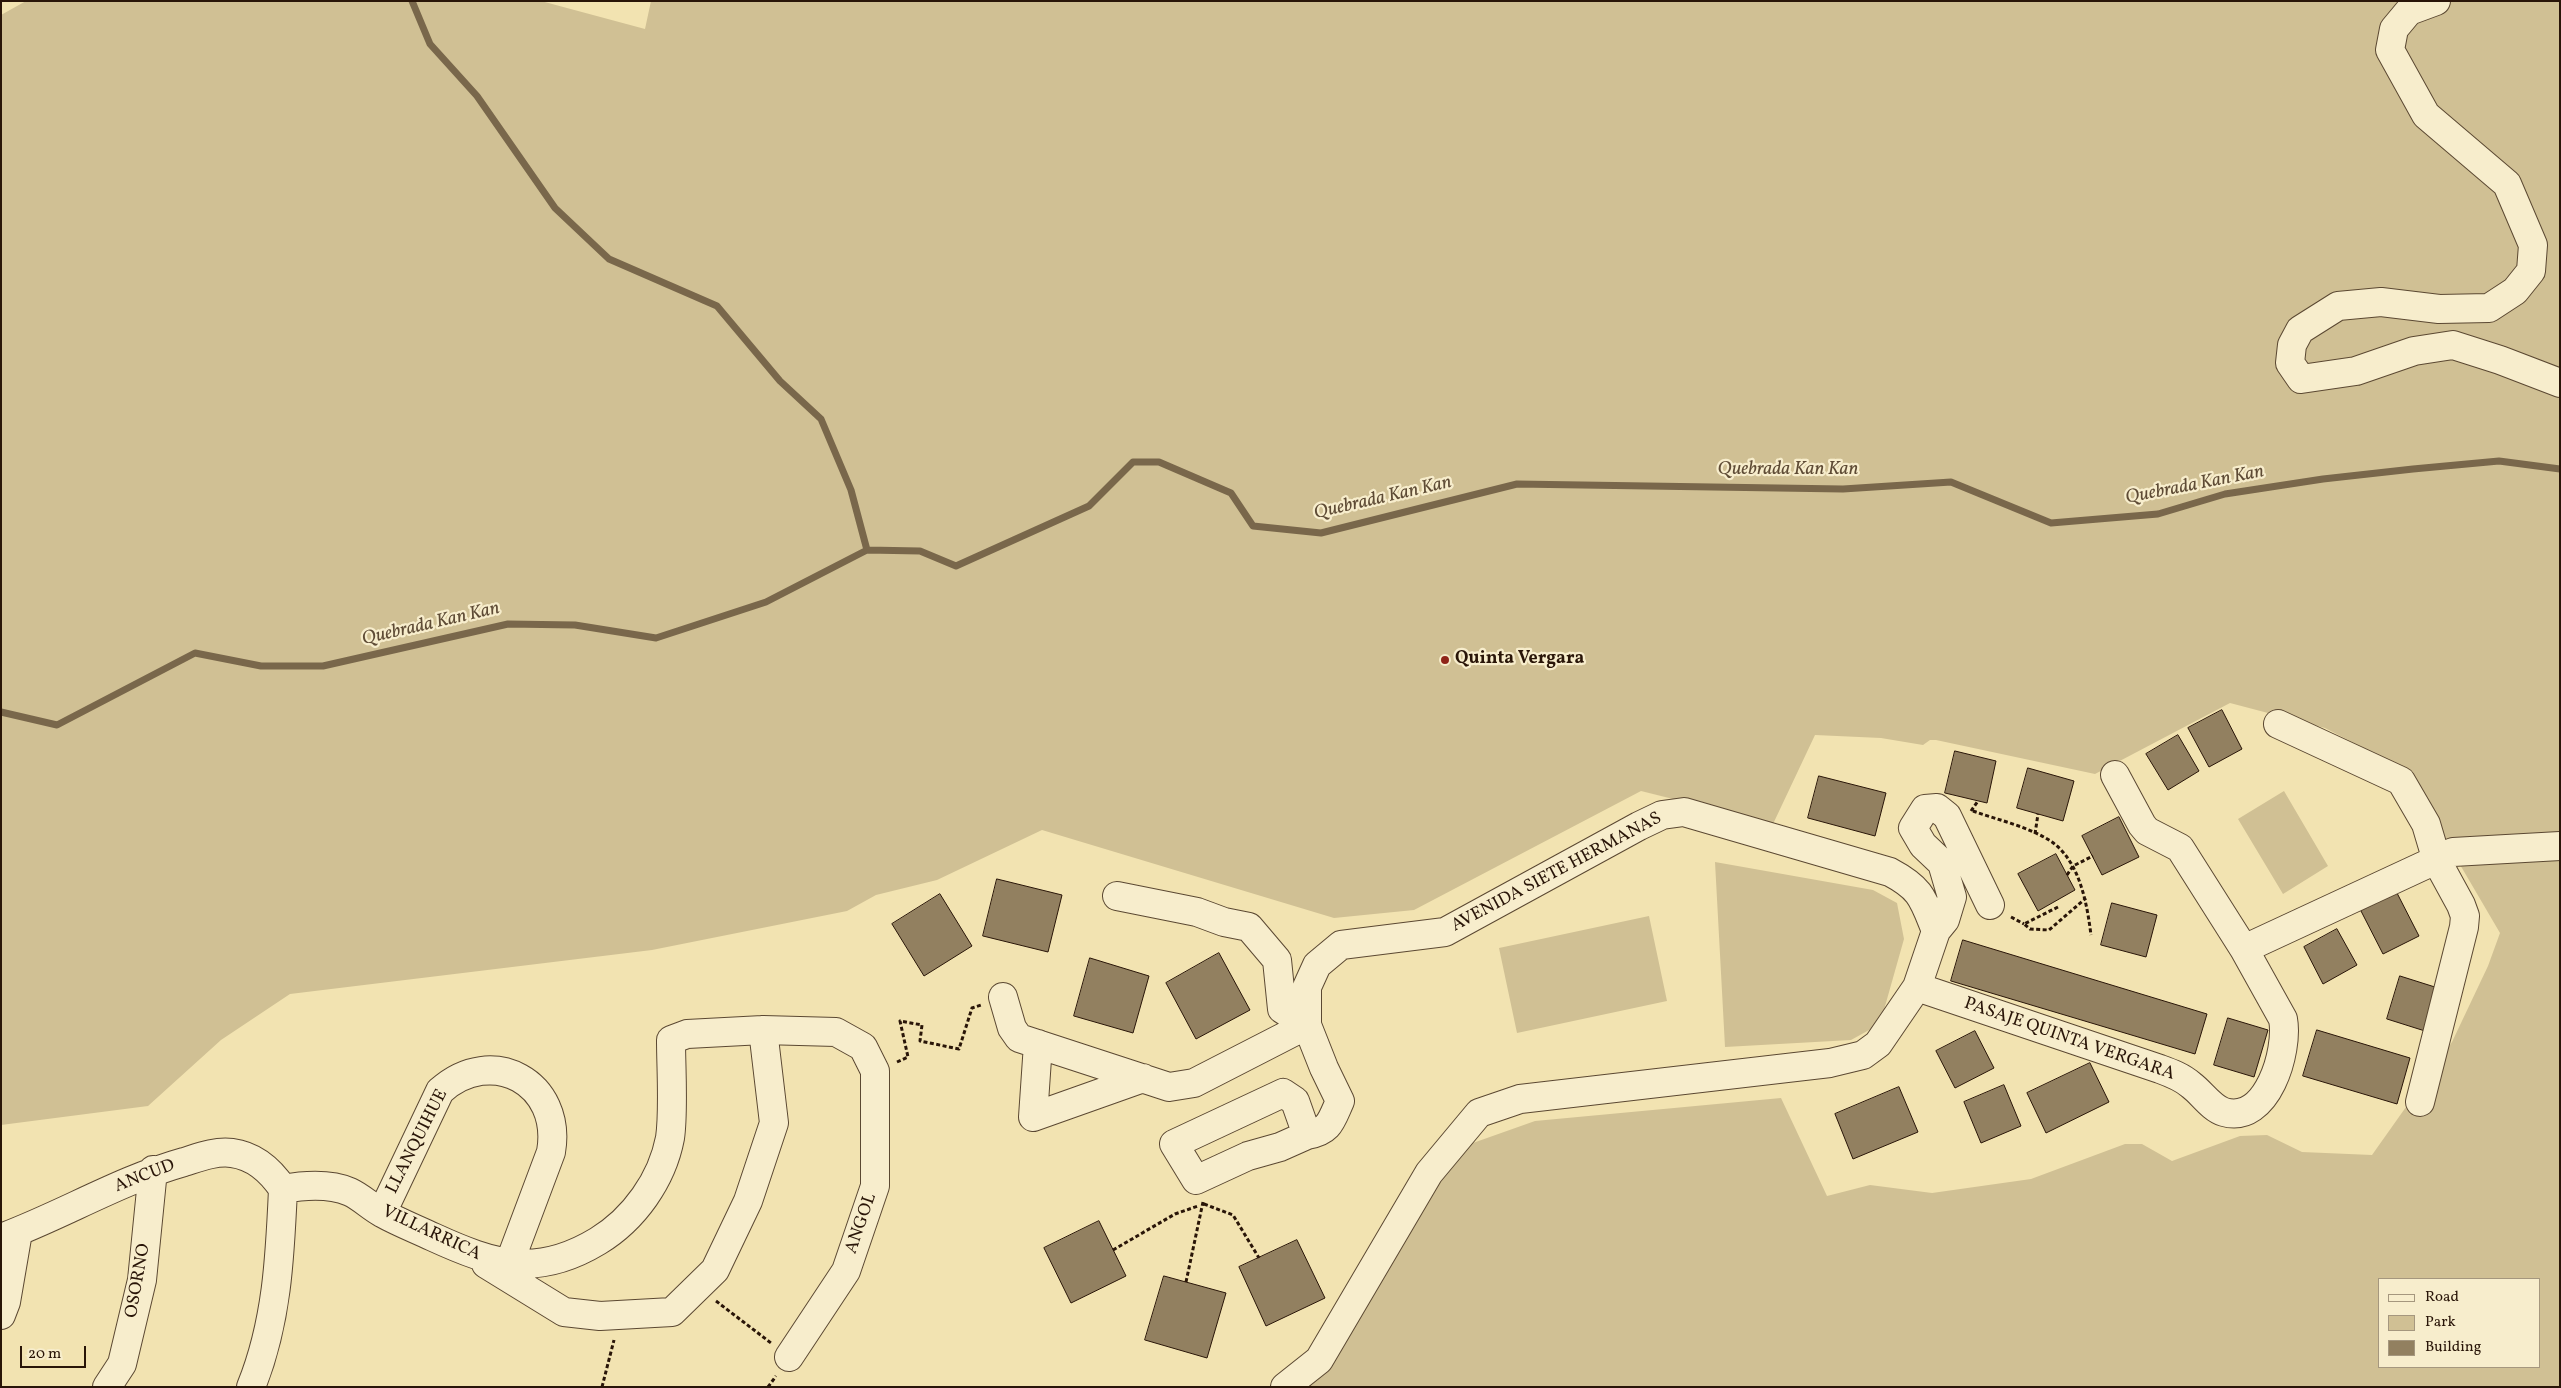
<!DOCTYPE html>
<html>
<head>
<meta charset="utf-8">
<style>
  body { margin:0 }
  #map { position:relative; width:2561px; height:1388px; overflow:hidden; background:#f2e3b1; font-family:Vollkorn,serif }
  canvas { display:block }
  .frame { position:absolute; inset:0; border:2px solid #291508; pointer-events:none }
  .legend { position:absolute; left:2378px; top:1278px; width:162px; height:90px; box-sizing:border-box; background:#f7edcc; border:1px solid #a5977e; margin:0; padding:6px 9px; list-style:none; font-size:15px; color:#291508 }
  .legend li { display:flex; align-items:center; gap:10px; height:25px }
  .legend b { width:25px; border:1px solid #a5977e }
  .scale { position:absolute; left:20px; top:1346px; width:66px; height:22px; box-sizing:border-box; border:2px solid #291508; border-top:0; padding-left:6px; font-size:15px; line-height:18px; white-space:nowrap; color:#291508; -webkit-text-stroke:4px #f7edcc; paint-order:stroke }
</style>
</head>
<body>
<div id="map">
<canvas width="2561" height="1388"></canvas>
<div class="frame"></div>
<ul class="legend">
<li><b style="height:6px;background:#f7edcc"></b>Road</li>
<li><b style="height:14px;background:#d0c094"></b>Park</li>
<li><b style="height:14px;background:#928060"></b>Building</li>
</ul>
<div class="scale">20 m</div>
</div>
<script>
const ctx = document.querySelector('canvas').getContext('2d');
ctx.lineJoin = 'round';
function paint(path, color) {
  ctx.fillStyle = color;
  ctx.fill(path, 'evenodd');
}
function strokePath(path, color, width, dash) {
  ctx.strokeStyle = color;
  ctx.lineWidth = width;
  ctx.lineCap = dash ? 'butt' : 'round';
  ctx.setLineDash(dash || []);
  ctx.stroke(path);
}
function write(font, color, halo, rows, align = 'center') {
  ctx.font = font + ' Vollkorn,serif';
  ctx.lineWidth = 4.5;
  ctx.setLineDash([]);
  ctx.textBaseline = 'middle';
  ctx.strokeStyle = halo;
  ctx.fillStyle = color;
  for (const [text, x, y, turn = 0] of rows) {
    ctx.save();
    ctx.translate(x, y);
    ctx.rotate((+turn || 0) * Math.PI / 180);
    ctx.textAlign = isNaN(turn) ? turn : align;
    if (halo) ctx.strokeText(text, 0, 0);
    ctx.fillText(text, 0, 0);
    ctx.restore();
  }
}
const green = new Path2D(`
  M 26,1 L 541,1 L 645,29 L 651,1 L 2560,1 L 2560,1387 L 1300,1387 L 1456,1149 L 1535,1121 L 1781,1098 L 1827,1196 L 1870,1185 L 1932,1193 L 2031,1179 L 2125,1144 L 2142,1144 L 2172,1161 L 2240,1136 L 2267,1135 L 2302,1152 L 2372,1155 L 2452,1042 L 2488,966 L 2500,933 L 2404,769 L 2325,728 L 2230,703 L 2095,774 L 1936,740 L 1930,740 L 1923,745 L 1881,738 L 1815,735 L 1773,824 L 1641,791 L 1414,910 L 1334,918 L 1042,830 L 937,880 L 876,895 L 847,911 L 652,950 L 290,994 L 221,1040 L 148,1106 L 1,1125 L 1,15 ZM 2380,1279 L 2540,1279 L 2540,1367 L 2380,1367 Z
  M 2284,791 L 2328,866 L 2283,894 L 2238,819 Z
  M 1715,862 L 1873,890 L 1897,903 L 1904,939 L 1880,1024 L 1851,1040 L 1725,1047 Z
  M 1649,916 L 1667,1001 L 1517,1033 L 1499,948 Z`);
const stream = new Path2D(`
  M 412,1 L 430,44 L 477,96 L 555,208 L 609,259 L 717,306 L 780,381 L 821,419 L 851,490 L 867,550
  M 1,712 L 57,725 L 195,653 L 261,666 L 323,666 L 508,624 L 575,625 L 656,638 L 766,602 L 867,550 L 920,551 L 956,566 L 1089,506 L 1133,462 L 1159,462 L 1231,493 L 1253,526 L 1321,533 L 1517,484 L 1843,489 L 1951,482 L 2051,523 L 2158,514 L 2225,494 L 2323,479 L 2413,469 L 2499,461 L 2560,469`);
const building = new Path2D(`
  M 2222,710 L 2242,749 L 2209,767 L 2188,728 Z
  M 2178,735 L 2199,771 L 2168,790 L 2146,754 Z
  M 1955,751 L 1996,761 L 1987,803 L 1945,793 Z
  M 2028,768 L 2074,781 L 2063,821 L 2017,808 Z
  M 1819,776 L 1886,793 L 1875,836 L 1808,818 Z
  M 2119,817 L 2139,857 L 2102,875 L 2082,836 Z
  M 2056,854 L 2075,890 L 2038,911 L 2018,874 Z
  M 997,879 L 1062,895 L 1048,952 L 983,936 Z
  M 2397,893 L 2419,936 L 2383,954 L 2361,911 Z
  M 940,894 L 972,946 L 924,976 L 892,924 Z
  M 2112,903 L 2157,915 L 2146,957 L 2101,945 Z
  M 2337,929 L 2357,965 L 2323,984 L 2304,947 Z
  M 1963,940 L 2207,1014 L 2195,1054 L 1951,981 Z
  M 1219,953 L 1250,1010 L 1196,1039 L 1166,983 Z
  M 1090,958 L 1149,976 L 1133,1033 L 1074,1016 Z
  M 2400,976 L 2438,988 L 2425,1031 L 2387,1019 Z
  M 2228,1018 L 2268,1030 L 2254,1077 L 2214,1065 Z
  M 2317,1030 L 2410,1058 L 2397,1104 L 2303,1076 Z
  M 1975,1031 L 1994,1068 L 1955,1088 L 1936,1051 Z
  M 2090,1063 L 2109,1102 L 2046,1133 L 2027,1093 Z
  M 2004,1085 L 2021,1126 L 1981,1143 L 1964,1102 Z
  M 1899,1087 L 1918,1132 L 1853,1159 L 1835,1114 Z
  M 1099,1221 L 1126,1276 L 1071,1303 L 1044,1248 Z
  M 1297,1240 L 1325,1298 L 1266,1326 L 1239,1267 Z
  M 1164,1276 L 1226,1293 L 1207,1358 L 1145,1340 Z`);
const path = new Path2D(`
  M 1971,811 L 1978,801
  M 1973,811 C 1998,820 2030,827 2052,842 C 2080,862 2087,904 2091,935
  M 2035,834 L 2038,814
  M 2067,875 L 2073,866 L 2093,856
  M 2058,907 L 2024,924 L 2030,929 L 2049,930 L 2086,898
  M 2011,917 L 2024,924
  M 897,1062 L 908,1057 L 900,1021 L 922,1025 L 920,1041 L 959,1049 L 972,1008 L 981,1005
  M 1204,1204 L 1233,1215 L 1259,1258
  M 1113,1250 L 1175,1214 L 1198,1206
  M 1186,1282 L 1203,1202
  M 716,1301 L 771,1343
  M 602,1387 L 614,1340
  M 768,1387 L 776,1376`);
const minor = new Path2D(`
  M 2436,1 L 2409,11 L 2394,29 L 2390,50 L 2426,115 L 2507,184 L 2533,245 L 2531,271 L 2515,291 L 2489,308 L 2439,309 L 2381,302 L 2338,306 L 2300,330 L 2292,345 L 2290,363 L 2301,379 L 2356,371 L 2414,351 L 2453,345 L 2500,360 L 2560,383
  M 2278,724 L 2401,781 L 2426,824 L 2437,861 L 2461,905 L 2465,916 L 2464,927 L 2420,1102
  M 1117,896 L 1197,912 L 1224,922 L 1249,927 L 1277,960 L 1282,1009 L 1307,1025 L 1324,1068 L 1340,1101 C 1331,1121 1330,1131 1307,1135
  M 1936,931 L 1945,920 L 1952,897 L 1942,863 L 1923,845 L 1913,828 L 1925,809 L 1937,808 L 1947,816 L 1990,905
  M 2244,949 L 2453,852 L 2560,846
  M 1917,987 L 2160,1069 C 2171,1073 2182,1077 2191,1085 C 2202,1093 2211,1108 2224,1112 C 2267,1125 2289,1051 2283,1019 L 2244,949 L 2180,848 L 2147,831 L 2142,825 L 2115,775
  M 1003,997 L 1012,1028 L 1019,1038 L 1169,1087 L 1194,1083 L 1307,1025 L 1307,987 L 1317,965 L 1341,945 L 1445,932 L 1639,826 L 1662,815 L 1684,812 L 1890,872 C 1922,889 1923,899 1936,931 L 1917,987 L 1878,1044 L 1863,1055 L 1830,1063 L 1520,1099 L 1479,1113 L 1429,1173 L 1319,1360 L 1285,1387
  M 1038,1044 L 1033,1117 L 1143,1078
  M 1283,1093 L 1295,1101 L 1307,1135 L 1280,1147 L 1248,1156 L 1196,1180 L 1174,1144 Z
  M 283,1189 C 305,1185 329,1183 350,1192 C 361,1197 371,1207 382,1213 C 398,1222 416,1229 433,1237 C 494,1265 537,1278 598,1241 C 634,1219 662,1180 670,1138 C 674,1111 671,1068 671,1040 L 687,1034 L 763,1030 L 836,1032 L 863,1047 L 875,1071 L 875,1186 L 846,1271 L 789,1357
  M 382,1213 L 440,1091 C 492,1044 563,1083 551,1152 L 509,1264
  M 1,1238 C 63,1215 120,1180 184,1162 C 200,1157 215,1151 232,1153 C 255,1156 271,1171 283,1189
  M 486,1264 L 564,1312 L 600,1316 L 672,1312 L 715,1270 L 748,1201 L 774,1123 L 763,1030
  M 1,1315 L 6,1302 L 18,1232
  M 107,1387 L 122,1364 L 142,1280 L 153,1170
  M 251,1387 C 277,1323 280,1257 283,1189`);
const markers = [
  [1445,660,5,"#8f2418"]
];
const poiNames = [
  ["Quinta Vergara",1455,660]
];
const streetNames = [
  ["AVENIDA SIETE HERMANAS",1557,873,-28],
  ["PASAJE QUINTA VERGARA",2069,1040,19],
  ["LLANQUIHUE",418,1142,-63],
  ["ANCUD",145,1177,-21],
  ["ANGOL",862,1224,-71],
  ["VILLARRICA",431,1234,25],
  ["OSORNO",139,1281,-80]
];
const waterNames = [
  ["Quebrada Kan Kan",1788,471],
  ["Quebrada Kan Kan",2195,486,-11],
  ["Quebrada Kan Kan",1383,499,-13],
  ["Quebrada Kan Kan",431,625,-13]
];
paint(green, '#d0c094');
strokePath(stream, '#79674b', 7);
paint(building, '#928060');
strokePath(building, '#291508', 1);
strokePath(minor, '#5b4832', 30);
strokePath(path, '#291508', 3, [4, 2.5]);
strokePath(minor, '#f7edcc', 28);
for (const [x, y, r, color] of markers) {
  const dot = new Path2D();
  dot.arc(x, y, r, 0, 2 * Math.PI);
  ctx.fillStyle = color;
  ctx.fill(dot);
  strokePath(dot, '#f7edcc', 2);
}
write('bold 18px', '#291508', '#f7edcc', poiNames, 'left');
write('18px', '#291508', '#f7edcc', streetNames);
write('italic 19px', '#5e4b35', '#f7edcc', waterNames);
</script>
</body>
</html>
